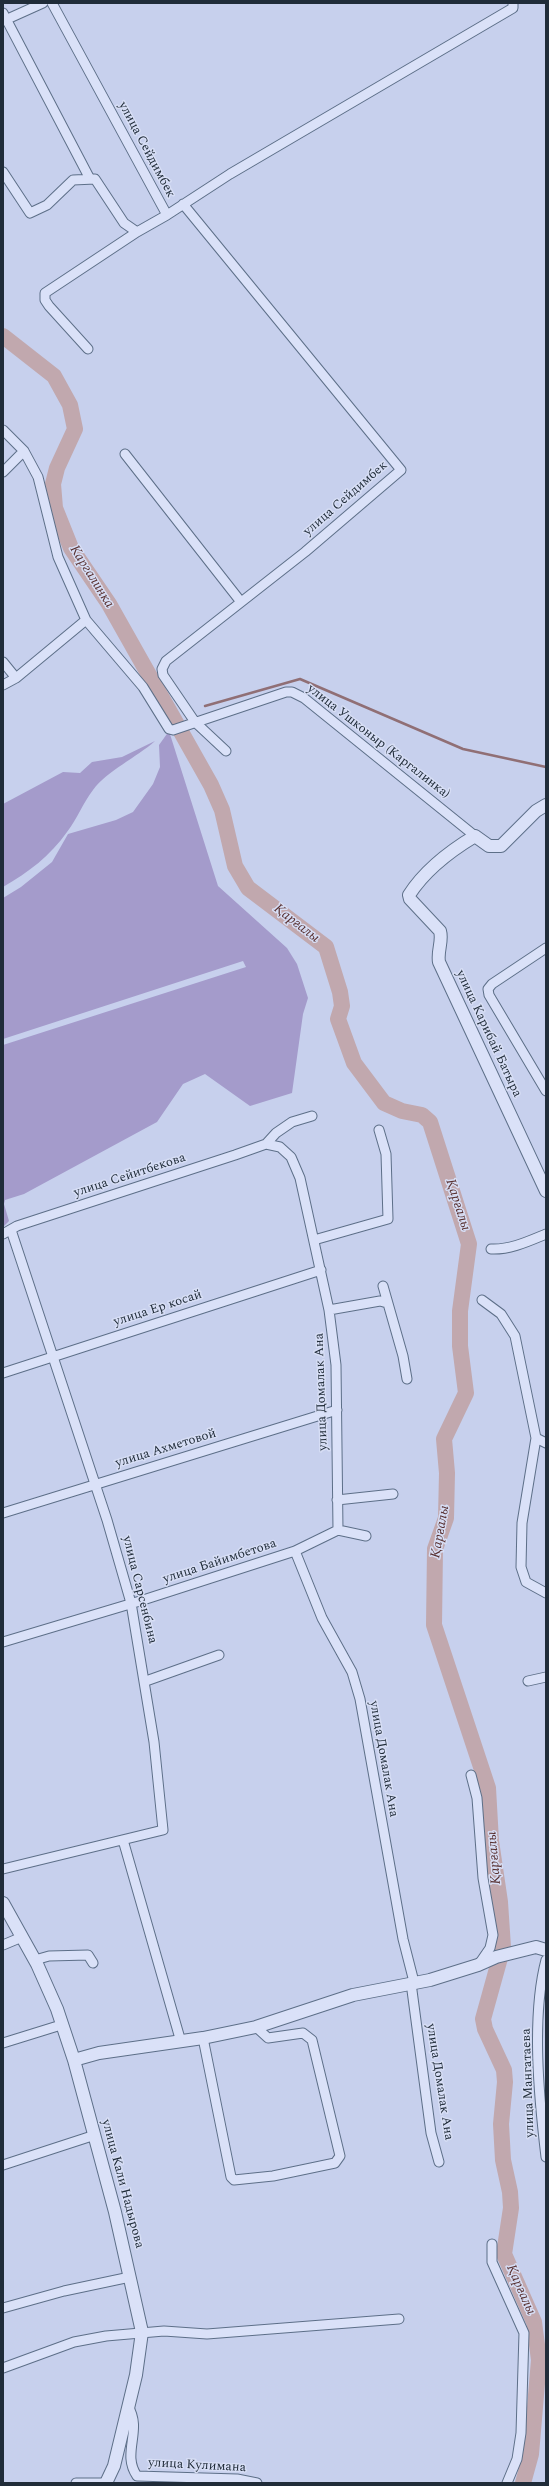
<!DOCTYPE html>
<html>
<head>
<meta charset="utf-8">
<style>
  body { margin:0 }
  #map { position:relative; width:549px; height:2486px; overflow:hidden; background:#c7d0ed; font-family:Spectral,serif }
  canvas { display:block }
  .frame { position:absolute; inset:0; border:4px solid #202c39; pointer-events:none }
</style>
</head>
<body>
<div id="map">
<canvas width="549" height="2486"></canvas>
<div class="frame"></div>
</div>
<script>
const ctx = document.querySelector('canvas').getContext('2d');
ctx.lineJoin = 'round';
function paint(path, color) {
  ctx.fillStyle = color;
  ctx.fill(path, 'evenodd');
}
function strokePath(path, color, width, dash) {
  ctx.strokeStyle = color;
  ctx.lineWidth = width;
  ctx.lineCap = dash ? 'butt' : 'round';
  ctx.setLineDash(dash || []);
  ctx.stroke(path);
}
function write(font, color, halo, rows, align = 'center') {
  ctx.font = font + ' Spectral,serif';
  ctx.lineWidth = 3;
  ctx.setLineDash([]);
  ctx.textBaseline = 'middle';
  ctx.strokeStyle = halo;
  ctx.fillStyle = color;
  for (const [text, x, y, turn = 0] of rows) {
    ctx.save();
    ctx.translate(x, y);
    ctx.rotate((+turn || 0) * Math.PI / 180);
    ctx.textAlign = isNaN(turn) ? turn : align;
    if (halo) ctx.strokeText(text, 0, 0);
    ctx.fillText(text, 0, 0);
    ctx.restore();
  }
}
const green = new Path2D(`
  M 169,731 L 218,886 L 287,948 L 297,964 L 308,998 L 303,1014 L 292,1093 L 250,1106 L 205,1074 L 183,1084 L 157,1122 L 24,1194 L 5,1200 L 4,1204 L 9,1221 L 3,1227 L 3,1045 L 246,967 L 243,961 L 3,1039 L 3,898 L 21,887 L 52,862 L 68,834 L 116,820 L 133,812 L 153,784 L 160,767 L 159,745 Z
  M 155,741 C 136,758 108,770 93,790 C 83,803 77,819 67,832 C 50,856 29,872 3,887 L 3,804 L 63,772 L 80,773 L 92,762 L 122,757 Z`);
const stream = new Path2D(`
  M 205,706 L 300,679 L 463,749 L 546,767`);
const river = new Path2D(`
  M 3,336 L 54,376 L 70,405 L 75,429 L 57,468 L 53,484 L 55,508 L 71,548 L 109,604 L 211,785 L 222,810 L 235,866 L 248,888 L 326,947 L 340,992 L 342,1006 L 338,1019 L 354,1063 L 384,1103 L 402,1111 L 422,1115 L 430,1122 L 469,1244 L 460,1311 L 460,1346 L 466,1393 L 444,1439 L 447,1473 L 446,1518 L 435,1549 L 434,1625 L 488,1788 L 491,1841 L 500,1902 L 503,1947 L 483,2019 L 485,2029 L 504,2070 L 505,2082 L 501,2124 L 503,2160 L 510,2192 L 511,2208 L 504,2254 L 534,2322 L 539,2360 L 531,2454 L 523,2483`);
const minor = new Path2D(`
  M 3,13 L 90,179
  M 3,21 L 43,3
  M 3,172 L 30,213 L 47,205 L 73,180 L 95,179 L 124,223 L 137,232 L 167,215 L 52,3
  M 183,204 L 401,470 L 305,552 L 166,661 L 162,669 L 163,675 L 195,722 L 226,751
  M 167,215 L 230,174 L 513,8 L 513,3
  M 88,349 L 49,306 L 45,300 L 45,293 L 137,232
  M 3,430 L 24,451 L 38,477 L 58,557 L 86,620 L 16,678 L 3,685
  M 125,454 L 241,602
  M 3,472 L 24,451
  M 86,620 L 143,687 L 169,729 L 173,730 L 286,692 L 292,692 L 304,698 L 475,836
  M 3,662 L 16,678
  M 546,948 L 492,984 L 488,989 L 489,995 L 546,1091
  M 3,1234 L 17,1226 L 235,1155 L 266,1144 L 276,1133 L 292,1122 L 312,1116
  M 314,1240 L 388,1219 L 386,1154 L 379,1130
  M 491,1249 C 510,1250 529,1241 546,1234
  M 383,1286 L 403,1356 L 407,1379
  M 482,1300 L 501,1314 L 515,1336 L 536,1438 L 522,1523 L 521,1567 L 526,1582 L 546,1593
  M 329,1310 L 380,1301 L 387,1303
  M 3,1373 L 321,1270
  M 536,1438 L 546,1443
  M 337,1500 L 393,1494
  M 3,1513 L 337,1410
  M 338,1530 L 366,1536
  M 295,1551 L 322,1618 L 352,1672 L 360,1699 L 403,1939 L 414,1982
  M 3,1642 L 140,1601 L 295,1551 L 338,1530 L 336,1365 L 329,1310 L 300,1178 L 291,1157 L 280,1147 L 266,1144
  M 146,1681 L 219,1655
  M 528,1681 L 546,1677
  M 471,1775 L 477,1798 L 483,1878 L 493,1935 L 490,1948 L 479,1964
  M 123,1840 L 181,2042
  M 3,1869 L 163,1830 L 154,1742 L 131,1603 L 107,1520 L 11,1230
  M 3,1945 L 22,1937
  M 35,1960 L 49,1956 L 88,1955 L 93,1963
  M 546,1960 C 531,2017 539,2098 546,2157
  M 411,1983 L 431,2133 L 439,2162
  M 203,2038 L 231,2177 L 234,2180 L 273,2176 L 335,2163 L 340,2156 L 312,2040 L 303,2033 L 268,2038 L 256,2027
  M 3,2043 L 61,2025
  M 3,2165 L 95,2135
  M 492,2244 L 492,2262 L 524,2333 L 521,2433 L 517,2459 L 507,2483
  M 3,2308 L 64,2291 L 130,2277
  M 3,2368 L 74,2342 L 106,2336 L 164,2331 L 207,2334 L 399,2319
  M 128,2406 C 143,2431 121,2453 137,2476 L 237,2479 L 257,2483
  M 76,2483 L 105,2483`);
const tertiary = new Path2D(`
  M 546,805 L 536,811 L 501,846 L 489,846 L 475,836 C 450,851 425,870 409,895 L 410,899 L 440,931 C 443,941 437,951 439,962 L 546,1191
  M 3,1903 L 37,1964 L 57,2009 L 74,2060 L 115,2212 L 142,2332 L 136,2375 L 114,2466 L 106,2483
  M 74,2060 L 99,2053 L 203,2038 L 256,2027 L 353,1995 L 430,1980 L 478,1965 L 496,1957 L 536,1947 L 546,1950`);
const streetNames = [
  ["улица Сейдимбек",146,150,62],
  ["улица Сейдимбек",346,499,-41],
  ["улица Ушконыр (Каргалинка)",378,742,38],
  ["улица Карибай Батыра",488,1034,65],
  ["улица Сейитбекова",130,1176,-18],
  ["улица Ер косай",158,1309,-18],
  ["улица Домалак Ана",322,1392,-92],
  ["улица Ахметовой",166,1449,-17],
  ["улица Байимбетова",220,1562,-18],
  ["улица Сарсенбина",139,1590,76],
  ["улица Домалак Ана",383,1759,80],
  ["улица Домалак Ана",439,2082,81],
  ["улица Мангатаева",529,2083,-92],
  ["улица Кали Надырова",122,2184,75],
  ["улица Кулимана",197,2466,3]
];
const waterNames = [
  ["Каргалинка",91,577,58],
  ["Қарғалы",296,924,38],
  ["Қарғалы",457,1205,72],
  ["Қарғалы",441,1532,-80],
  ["Қарғалы",495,1858,-95],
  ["Қарғалы",520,2290,66]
];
paint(green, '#a49bcb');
strokePath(stream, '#906f75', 2.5);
strokePath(river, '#c1a8ae', 16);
strokePath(minor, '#5d6f88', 11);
strokePath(tertiary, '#5d6f88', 14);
strokePath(minor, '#dae1f8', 9);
strokePath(tertiary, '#dae1f8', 12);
write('13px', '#202c39', '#d7def5', streetNames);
write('italic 14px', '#583030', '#d7def5', waterNames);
</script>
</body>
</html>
